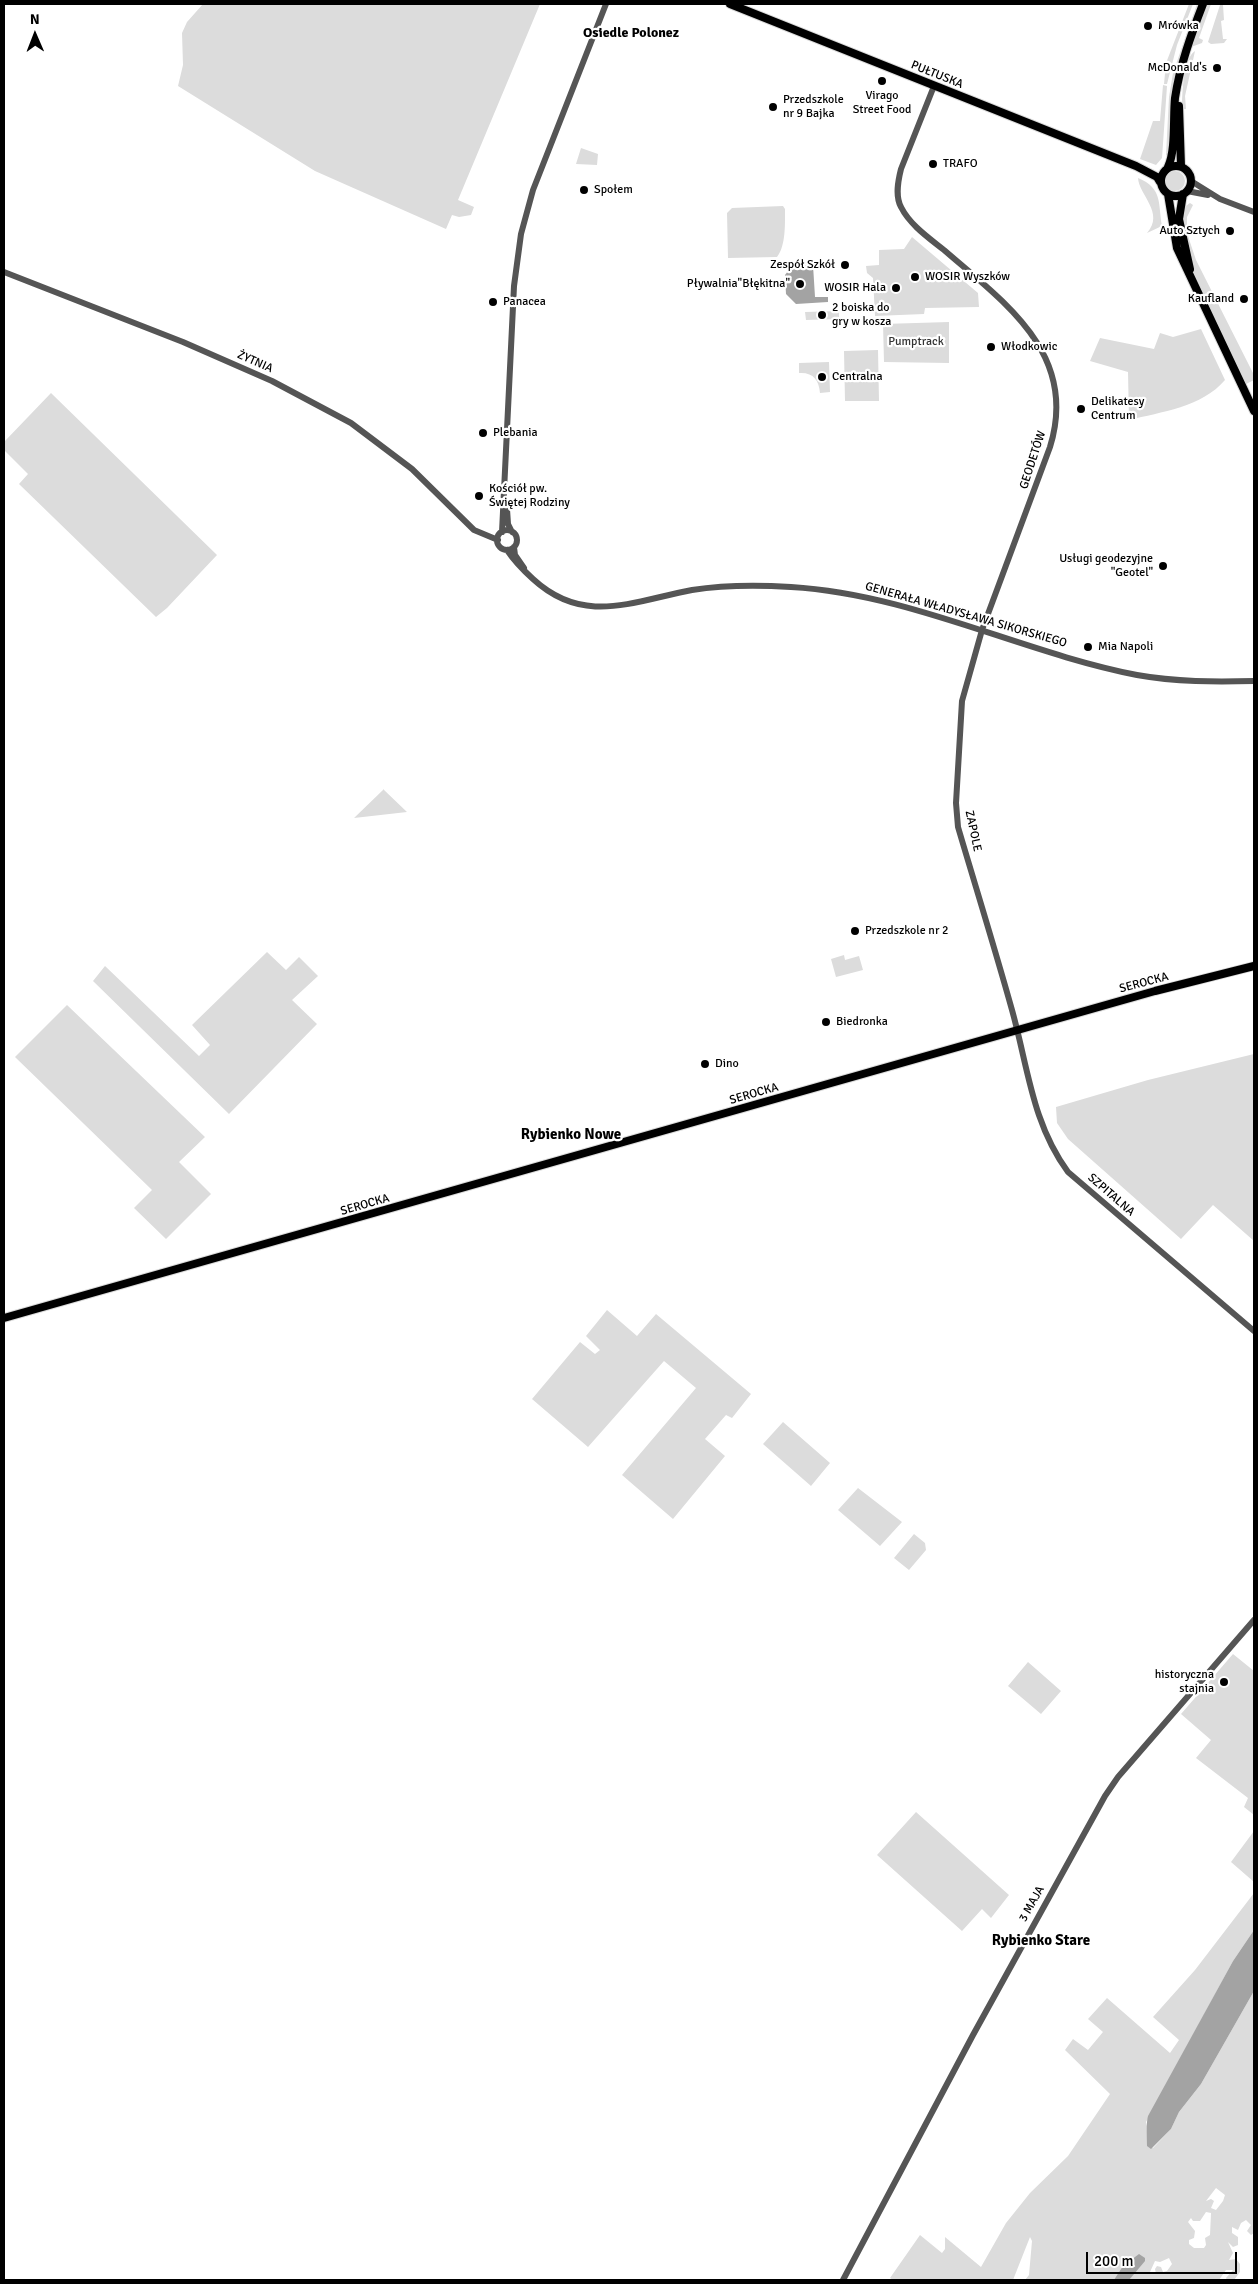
<!DOCTYPE html>
<html>
<head>
<meta charset="utf-8">
<style>
  body { margin:0 }
  #map { position:relative; width:1258px; height:2284px; overflow:hidden; background:#fff; font-family:Signika,sans-serif }
  canvas { display:block }
  .frame { position:absolute; inset:0; border:5px solid #000; pointer-events:none }
  .north { position:absolute; left:10px; top:10px; width:50px; height:50px; -webkit-text-stroke:4px #fff; paint-order:stroke; rotate:359deg; font-size:14px; font-weight:700; line-height:20px; text-align:center; color:#000 }
  .north::after { content:''; display:block; margin:auto; width:18px; height:22px; background:#000; clip-path:polygon(50% 0,100% 100%,50% 72%,0 100%) }
  .scale { position:absolute; left:1086px; top:2252px; width:151px; height:22px; box-sizing:border-box; border:2px solid #000; border-top:0; padding-left:6px; font-size:15px; line-height:18px; white-space:nowrap; color:#000; -webkit-text-stroke:4px #fff; paint-order:stroke }
</style>
</head>
<body>
<div id="map">
<canvas width="1258" height="2284"></canvas>
<div class="frame"></div>
<div class="north">N</div>
<div class="scale">200 m</div>
</div>
<script>
const ctx = document.querySelector('canvas').getContext('2d');
ctx.lineJoin = 'round';
function paint(path, color) {
  ctx.fillStyle = color;
  ctx.fill(path, 'evenodd');
}
function strokePath(path, color, width, dash) {
  ctx.strokeStyle = color;
  ctx.lineWidth = width;
  ctx.lineCap = dash ? 'butt' : 'round';
  ctx.setLineDash(dash || []);
  ctx.stroke(path);
}
function write(font, color, halo, rows, align = 'center') {
  ctx.font = font + ' Signika,sans-serif';
  ctx.lineWidth = 4.5;
  ctx.setLineDash([]);
  ctx.textBaseline = 'middle';
  ctx.strokeStyle = halo;
  ctx.fillStyle = color;
  for (const [text, x, y, turn = 0] of rows) {
    ctx.save();
    ctx.translate(x, y);
    ctx.rotate((+turn || 0) * Math.PI / 180);
    ctx.textAlign = isNaN(turn) ? turn : align;
    if (halo) ctx.strokeText(text, 0, 0);
    ctx.fillText(text, 0, 0);
    ctx.restore();
  }
}
const green = new Path2D(`
  M 203,4 L 540,4 L 458,200 L 474,207 L 471,215 L 459,217 L 452,215 L 446,229 L 315,171 L 178,86 L 183,65 L 182,33 L 187,22 Z
  M 1189,4 L 1193,4 L 1177,45 L 1167,84 L 1164,84 L 1166,63 Z
  M 1197,4 L 1199,4 L 1181,54 L 1174,82 L 1169,155 L 1166,155 L 1169,97 L 1173,73 Z
  M 1207,4 L 1211,4 L 1199,38 L 1203,40 L 1202,43 L 1191,47 Z
  M 1220,5 L 1223,5 L 1224,20 L 1221,21 L 1223,39 L 1227,39 L 1224,43 L 1211,44 L 1208,42 Z
  M 1195,51 L 1185,96 L 1186,109 L 1182,109 C 1182,96 1183,58 1195,51 Z
  M 1163,85 L 1167,86 L 1162,158 L 1156,165 L 1140,159 L 1153,121 L 1160,121 Z
  M 581,148 L 598,154 L 597,165 L 576,164 Z
  M1165 181a10 10 0 1 1 20 0a10 10 0 1 1-20 0Z
  M 1138,178 C 1163,188 1158,204 1162,226 L 1147,233 C 1165,213 1139,195 1138,178 Z
  M 1190,203 L 1193,205 L 1187,217 L 1187,233 L 1196,260 L 1254,375 L 1254,380 L 1244,385 C 1229,353 1172,242 1182,211 C 1183,208 1187,205 1190,203 Z
  M 783,206 L 785,209 C 785,223 786,246 777,257 L 728,258 L 727,213 L 732,208 Z
  M 912,237 L 978,293 L 979,307 L 925,308 L 924,314 L 875,316 L 873,278 L 867,273 L 866,266 L 879,265 L 879,250 L 904,249 Z
  M 839,311 L 839,319 L 806,320 L 805,312 Z
  M 949,322 L 949,363 L 884,362 L 883,324 Z
  M 1201,329 L 1225,380 C 1202,407 1161,412 1129,420 L 1128,372 L 1090,361 L 1100,338 L 1154,349 L 1160,333 L 1173,337 Z
  M 878,350 L 879,401 L 845,401 L 844,351 Z
  M 829,362 L 830,392 L 820,393 C 819,380 813,372 799,373 L 799,363 Z
  M 51,393 L 217,555 L 167,608 L 156,617 L 19,484 L 28,474 L 4,450 L 4,442 Z
  M 383,789 L 407,812 L 354,818 L 383,790 Z
  M 267,952 L 286,970 L 299,957 L 318,976 L 292,1000 L 317,1024 L 229,1114 L 93,981 L 105,966 L 199,1056 L 210,1045 L 192,1025 Z
  M 844,955 L 845,960 L 859,956 L 863,970 L 836,977 L 831,959 Z
  M 67,1005 L 205,1137 L 179,1162 L 211,1194 L 166,1239 L 134,1208 L 152,1190 L 15,1057 Z
  M 1254,1054 L 1254,1241 L 1213,1205 L 1181,1239 L 1068,1139 L 1057,1123 L 1056,1107 L 1148,1080 Z
  M 607,1310 L 637,1336 L 656,1314 L 751,1394 L 732,1418 L 726,1415 L 705,1439 L 725,1456 L 673,1519 L 622,1475 L 696,1388 L 664,1361 L 588,1447 L 532,1399 L 580,1342 L 595,1354 L 600,1350 L 586,1336 Z
  M 783,1422 L 830,1463 L 811,1486 L 763,1444 Z
  M 858,1488 L 902,1522 L 880,1546 L 838,1510 Z
  M 914,1534 L 925,1543 L 926,1550 L 909,1570 L 894,1558 Z
  M 1233,1654 L 1254,1671 L 1254,1815 L 1244,1807 L 1248,1798 L 1196,1758 L 1211,1740 L 1181,1714 Z
  M 1028,1662 L 1061,1691 L 1041,1714 L 1008,1686 Z
  M 916,1812 L 1009,1895 L 991,1918 L 982,1909 L 962,1931 L 877,1855 Z
  M 1254,1831 L 1254,1882 L 1231,1862 Z
  M 1254,1893 L 1254,1930 L 1233,1961 L 1146,2122 L 1149,2134 L 1147,2142 L 1153,2148 L 1171,2129 L 1179,2112 L 1201,2084 L 1254,1991 L 1254,2233 L 1251,2235 L 1247,2231 L 1251,2225 L 1246,2220 L 1241,2223 L 1238,2230 L 1232,2227 L 1232,2233 L 1238,2237 L 1238,2245 L 1233,2247 L 1228,2242 L 1233,2253 L 1229,2260 L 1236,2259 L 1240,2264 L 1240,2272 L 1234,2280 L 1227,2280 L 1226,2278 L 1233,2270 L 1226,2270 L 1219,2280 L 1025,2280 L 1029,2275 L 1032,2241 L 1030,2237 L 1013,2280 L 893,2280 L 890,2278 L 920,2235 L 942,2253 L 945,2249 L 945,2237 L 981,2267 L 1006,2223 L 1030,2193 L 1068,2156 L 1110,2094 L 1065,2050 L 1073,2039 L 1088,2050 L 1103,2032 L 1088,2019 L 1107,1998 L 1170,2053 L 1179,2040 L 1153,2017 L 1195,1970 ZM 1216,2188 L 1225,2195 L 1223,2201 L 1216,2210 L 1211,2208 L 1214,2201 L 1211,2199 L 1206,2201 ZM 1206,2212 L 1211,2213 L 1210,2235 L 1205,2238 L 1206,2245 L 1204,2248 L 1194,2248 L 1189,2244 L 1189,2240 L 1194,2238 L 1195,2231 L 1188,2222 L 1191,2218 L 1193,2221 L 1200,2221 ZM 1169,2258 L 1172,2264 L 1167,2271 L 1163,2272 L 1161,2267 L 1157,2266 L 1155,2269 L 1156,2274 L 1150,2272 L 1155,2261 L 1160,2262 Z`);
const water = new Path2D(`
  M 813,265 L 815,297 L 828,297 L 828,302 L 796,304 L 786,294 L 785,275 L 792,266 Z
  M 1254,1930 L 1254,1991 L 1201,2084 L 1179,2112 L 1171,2129 L 1151,2149 L 1147,2146 C 1147,2139 1146,2122 1148,2116 L 1233,1961 Z
  M 1139,2254 L 1145,2258 L 1145,2261 L 1129,2280 L 1114,2280 L 1123,2266 Z`);
const minor = new Path2D(`
  M 934,86 L 901,169 C 898,181 895,196 901,207 C 910,225 929,238 944,250 C 1005,303 1079,354 1050,447 L 982,630 L 962,701 L 956,803 L 958,827 C 976,888 995,949 1012,1010 C 1028,1067 1032,1123 1068,1172 L 1254,1331
  M 1191,181 L 1220,199 L 1254,212
  M 1187,191 L 1208,195
  M 4,272 L 183,342 L 272,381 L 351,423 L 412,469 L 474,530 L 498,540
  M 507,509 L 508,524 L 512,532
  M497 540a10 10 0 1 1 20 0a10 10 0 1 1-20 0Z
  M 502,532 L 514,286 L 521,234 L 533,190 L 606,4
  M 514,547 L 515,555 L 524,568
  M 507,550 C 515,562 522,569 533,579 C 584,626 633,601 692,590 C 724,585 759,585 791,587 C 911,594 1020,652 1137,675 C 1176,682 1215,682 1254,681
  M 843,2280 L 973,2035 L 1105,1796 L 1118,1777 L 1254,1620`);
const major = new Path2D(`
  M 730,4 L 1136,166 L 1157,177 L 1160,182
  M 1179,106 L 1181,166
  M1161 181a15 15 0 1 1 30 0a15 15 0 1 1-30 0Z
  M 1168,167 C 1176,150 1173,118 1175,98 C 1180,65 1191,35 1203,4
  M 1168,194 L 1177,248 L 1254,411
  M 1183,194 L 1179,219 L 1190,269
  M 4,1318 L 1155,991 L 1254,966`);
const markers = [
  [1148,26,5,"#000"],
  [1217,68,5,"#000"],
  [882,81,5,"#000"],
  [773,107,5,"#000"],
  [933,164,5,"#000"],
  [584,190,5,"#000"],
  [1230,231,5,"#000"],
  [845,265,5,"#000"],
  [915,277,5,"#000"],
  [800,284,5,"#000"],
  [896,288,5,"#000"],
  [1244,299,5,"#000"],
  [493,302,5,"#000"],
  [822,315,5,"#000"],
  [991,347,5,"#000"],
  [822,377,5,"#000"],
  [1081,409,5,"#000"],
  [483,433,5,"#000"],
  [479,496,5,"#000"],
  [1163,566,5,"#000"],
  [1088,647,5,"#000"],
  [855,931,5,"#000"],
  [826,1022,5,"#000"],
  [705,1064,5,"#000"],
  [1224,1682,5,"#000"]
];
const poiNames = [
  ["Mrówka",1158,26],
  ["McDonald's",1207,68,"right"],
  ["Virago",882,96,"center"],
  ["Street Food",882,110,"center"],
  ["Przedszkole",783,100],
  ["nr 9 Bajka",783,114],
  ["TRAFO",943,164],
  ["Społem",594,190],
  ["Auto Sztych",1220,231,"right"],
  ["Zespół Szkół",835,265,"right"],
  ["WOSIR Wyszków",925,277],
  ["Pływalnia\"Błękitna\"",790,284,"right"],
  ["WOSIR Hala",886,288,"right"],
  ["Kaufland",1234,299,"right"],
  ["Panacea",503,302],
  ["2 boiska do",832,308],
  ["gry w kosza",832,322],
  ["Włodkowic",1001,347],
  ["Centralna",832,377],
  ["Delikatesy",1091,402],
  ["Centrum",1091,416],
  ["Plebania",493,433],
  ["Kościół pw.",489,489],
  ["Świętej Rodziny",489,503],
  ["Usługi geodezyjne",1153,559,"right"],
  ["\"Geotel\"",1153,573,"right"],
  ["Mia Napoli",1098,647],
  ["Przedszkole nr 2",865,931],
  ["Biedronka",836,1022],
  ["Dino",715,1064],
  ["historyczna",1214,1675,"right"],
  ["stajnia",1214,1689,"right"]
];
const streetNames = [
  ["PUŁTUSKA",937,75,22],
  ["ŻYTNIA",255,362,24],
  ["GEODETÓW",1033,460,-72],
  ["GENERAŁA WŁADYSŁAWA SIKORSKIEGO",966,615,16],
  ["ZAPOLE",973,831,78],
  ["SEROCKA",1144,983,-15],
  ["SEROCKA",754,1094,-16],
  ["SZPITALNA",1111,1195,41],
  ["SEROCKA",365,1205,-16],
  ["3 MAJA",1032,1904,-61]
];
const parkNames = [
  ["Pumptrack",916,342]
];
const neighbourhoodNames = [
  ["Osiedle Polonez",631,33]
];
const quarterNames = [
  ["Rybienko Nowe",571,1135],
  ["Rybienko Stare",1041,1941]
];
paint(green, '#dcdcdc');
paint(water, '#a3a3a3');
strokePath(major, '#dbdbdb', 10);
strokePath(minor, '#555', 6);
strokePath(major, '#000', 8);
for (const [x, y, r, color] of markers) {
  const dot = new Path2D();
  dot.arc(x, y, r, 0, 2 * Math.PI);
  ctx.fillStyle = color;
  ctx.fill(dot);
  strokePath(dot, '#fff', 2);
}
write('12px', '#000', '#fff', poiNames, 'left');
write('12px', '#000', '#fff', streetNames);
write('12px', '#333', '#fff', parkNames);
write('bold 14px', '#000', '#fff', neighbourhoodNames);
write('bold 15px', '#000', '#fff', quarterNames);
</script>
</body>
</html>
